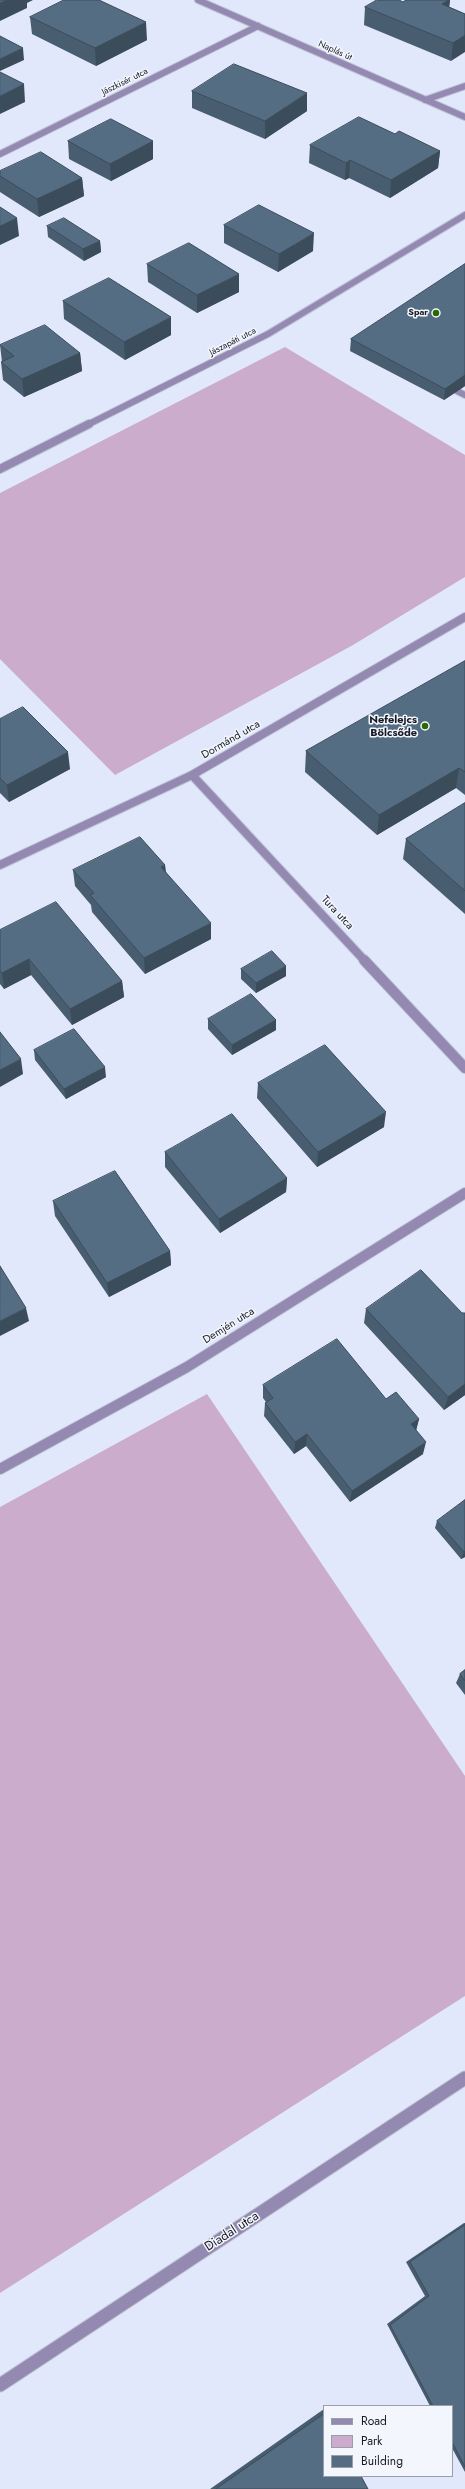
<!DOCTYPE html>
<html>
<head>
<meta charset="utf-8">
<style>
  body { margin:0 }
  #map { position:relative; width:465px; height:2489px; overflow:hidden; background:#e2e8fb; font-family:Jost,sans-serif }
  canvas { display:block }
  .legend { position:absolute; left:323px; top:2405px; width:130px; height:72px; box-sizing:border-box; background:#f3f6fc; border:1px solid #9b9ea6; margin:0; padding:5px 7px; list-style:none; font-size:12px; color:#161a25 }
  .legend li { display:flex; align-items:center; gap:8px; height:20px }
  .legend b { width:20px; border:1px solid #9b9ea6 }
</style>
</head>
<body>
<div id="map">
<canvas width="465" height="2489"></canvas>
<ul class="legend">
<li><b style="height:5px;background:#9489b0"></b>Road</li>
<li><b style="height:11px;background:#cbaccd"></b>Park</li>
<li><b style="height:11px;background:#546d82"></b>Building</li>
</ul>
</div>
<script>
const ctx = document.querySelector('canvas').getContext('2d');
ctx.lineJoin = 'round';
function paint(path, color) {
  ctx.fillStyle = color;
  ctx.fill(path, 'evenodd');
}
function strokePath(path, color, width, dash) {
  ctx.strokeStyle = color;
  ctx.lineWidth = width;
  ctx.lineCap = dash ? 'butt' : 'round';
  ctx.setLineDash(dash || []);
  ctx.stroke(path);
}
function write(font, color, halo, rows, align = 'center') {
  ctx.font = font + ' Jost,sans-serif';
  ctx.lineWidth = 3;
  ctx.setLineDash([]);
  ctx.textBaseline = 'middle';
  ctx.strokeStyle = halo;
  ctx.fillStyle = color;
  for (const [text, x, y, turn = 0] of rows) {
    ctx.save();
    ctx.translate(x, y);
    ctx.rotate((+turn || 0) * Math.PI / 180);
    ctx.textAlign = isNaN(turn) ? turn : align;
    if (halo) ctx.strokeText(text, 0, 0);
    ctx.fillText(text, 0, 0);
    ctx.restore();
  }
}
const green = new Path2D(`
  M 285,347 L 465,455 L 465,577 L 353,645 L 115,775 L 0,659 L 0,493 Z
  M 207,1394 L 465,1776 L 465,1996 L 0,2293 L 0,1507 Z`);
const minorFar3 = new Path2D(`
  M 198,0 L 465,117
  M 425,100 L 465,86
  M 0,154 L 258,26
  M 457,391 L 465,395
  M 87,425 L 268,334 L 465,215`);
const minorFar2 = new Path2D(`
  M 0,469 L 89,424
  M 192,775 L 365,961
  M 0,865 L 192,775 L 465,617`);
const minorFar1 = new Path2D(`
  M 364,960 L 465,1068
  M 0,1469 L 187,1367 L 465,1193`);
const minor = new Path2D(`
  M 0,2385 L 465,2078`);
const wall = new Path2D(`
  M 406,0 L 450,0 L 449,7 L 465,14 L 451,61 L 364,25 L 365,7 L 403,2 Z
  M 30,17 L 147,40 L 96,66 L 32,34 Z
  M 192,91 L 307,111 L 265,139 L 192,108 Z
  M 395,134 L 440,151 L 438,168 L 390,198 L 349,178 L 345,180 L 309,163 L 310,145 Z
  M 68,141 L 153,141 L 153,159 L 111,181 L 69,159 Z
  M 0,171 L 82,178 L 84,196 L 39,217 L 0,192 Z
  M 224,225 L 313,251 L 278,272 L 224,243 Z
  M 47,226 L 100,241 L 101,252 L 84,261 L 48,237 Z
  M 147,264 L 239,292 L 197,313 L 148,282 Z
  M 465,264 L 465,386 L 444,400 L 350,351 L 351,339 Z
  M 63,301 L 171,335 L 125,360 L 64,319 Z
  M 0,345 L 80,353 L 82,371 L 24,397 L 3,380 L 1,362 L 2,362 Z
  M 465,661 L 465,795 L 456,788 L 377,835 L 305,772 L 306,751 Z
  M 0,719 L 70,769 L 9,802 L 0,793 Z
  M 465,803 L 465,914 L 403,859 L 406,839 Z
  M 165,865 L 166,872 L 211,939 L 145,974 L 92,912 L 91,905 L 75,886 L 73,870 Z
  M 0,930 L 122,981 L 124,997 L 72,1025 L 31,975 L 4,989 L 0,984 Z
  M 241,969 L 286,976 L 256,993 L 241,979 Z
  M 208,1019 L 276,1020 L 276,1030 L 232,1055 L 208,1029 Z
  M 34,1050 L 106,1077 L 66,1099 L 35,1060 Z
  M 258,1083 L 384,1127 L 317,1167 L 257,1098 Z
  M 165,1152 L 287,1178 L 286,1192 L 220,1233 L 165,1167 Z
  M 53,1201 L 170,1251 L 171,1265 L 109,1297 L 55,1216 Z
  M 366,1309 L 465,1313 L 465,1395 L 444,1410 L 364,1323 Z
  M 263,1385 L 386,1399 L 419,1419 L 416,1430 L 423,1454 L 350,1502 L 306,1446 L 294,1454 L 264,1416 L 265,1403 L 266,1402 L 263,1398 Z
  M 465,1500 L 465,1557 L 461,1559 L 435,1528 L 437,1521 Z
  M 465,1670 L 465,1695 L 456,1683 L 460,1674 Z
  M 464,2223 L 465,2223 L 465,2472 L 452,2448 L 452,2406 L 430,2406 L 387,2324 L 425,2296 L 406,2262 Z
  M 324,2409 L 324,2476 L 368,2489 L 210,2489 Z`);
const shadedWall = new Path2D(`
  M 6,0 L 33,0 L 27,3 L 27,8 L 0,21 L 0,3 Z
  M 449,0 L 450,0 L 448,17 L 442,4 Z
  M 146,22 L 147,40 L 96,66 L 95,48 Z
  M 465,35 L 465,52 L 451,61 L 453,43 Z
  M 23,48 L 24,60 L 0,71 L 0,59 Z
  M 24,84 L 25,102 L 0,114 L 0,96 Z
  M 307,93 L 307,111 L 265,139 L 265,121 Z
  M 153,141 L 153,159 L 111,181 L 110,164 Z
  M 440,151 L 438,168 L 390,198 L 391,180 Z
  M 350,160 L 349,178 L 345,180 L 346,163 Z
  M 82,178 L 84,196 L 39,217 L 37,199 Z
  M 17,218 L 19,236 L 0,245 L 0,226 Z
  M 314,233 L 313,251 L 278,272 L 279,254 Z
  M 100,241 L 101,252 L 84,261 L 83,249 Z
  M 239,274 L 239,292 L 197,313 L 197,295 Z
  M 171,317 L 171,335 L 125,360 L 124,342 Z
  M 80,353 L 82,371 L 24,397 L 22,379 Z
  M 465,375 L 465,386 L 444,400 L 445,389 Z
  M 68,752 L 70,769 L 9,802 L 7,785 Z
  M 459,768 L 456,788 L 377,835 L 379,815 Z
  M 165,865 L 166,881 L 161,867 Z
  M 211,923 L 211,939 L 145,974 L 144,958 Z
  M 29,959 L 31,975 L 4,989 L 2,973 Z
  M 286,966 L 286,976 L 256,993 L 256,983 Z
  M 122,981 L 124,997 L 72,1025 L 70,1009 Z
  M 276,1020 L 276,1030 L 232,1055 L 232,1045 Z
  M 21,1059 L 23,1074 L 0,1087 L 0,1070 Z
  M 105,1067 L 106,1077 L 66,1099 L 64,1089 Z
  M 386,1112 L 384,1127 L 317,1167 L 318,1152 Z
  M 287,1178 L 286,1192 L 220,1233 L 219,1219 Z
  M 170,1251 L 171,1265 L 109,1297 L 107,1283 Z
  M 26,1308 L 29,1321 L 0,1336 L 0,1321 Z
  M 465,1384 L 465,1395 L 444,1410 L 448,1397 Z
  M 419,1419 L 416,1431 L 411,1424 Z
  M 307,1434 L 306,1446 L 294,1454 L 295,1442 Z
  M 426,1442 L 423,1454 L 350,1502 L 352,1491 Z
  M 465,1551 L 465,1557 L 461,1559 L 464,1552 Z`);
const building = new Path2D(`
  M 0,0 L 6,0 L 0,3 Z
  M 64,0 L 99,0 L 146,22 L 95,48 L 30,17 Z
  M 377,0 L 399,0 L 403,2 L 406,0 L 449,0 L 442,4 L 465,14 L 465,35 L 453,43 L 365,7 Z
  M 0,36 L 23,48 L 0,59 Z
  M 234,64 L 307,93 L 265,121 L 192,91 Z
  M 0,72 L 24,84 L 0,96 Z
  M 359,117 L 395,134 L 399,131 L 440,151 L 391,180 L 350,160 L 346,163 L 310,145 Z
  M 111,119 L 153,141 L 110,164 L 68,141 Z
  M 41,152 L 82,178 L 37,199 L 0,176 L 0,171 Z
  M 259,205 L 314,233 L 279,254 L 224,225 Z
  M 0,207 L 17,218 L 0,226 Z
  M 64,218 L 100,241 L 83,249 L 47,226 Z
  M 189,243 L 239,274 L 197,295 L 147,264 Z
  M 465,264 L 465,375 L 445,389 L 351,339 Z
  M 109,278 L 171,317 L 124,342 L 63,301 Z
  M 45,325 L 80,353 L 22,379 L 1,362 L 14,356 L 0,345 Z
  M 465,661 L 465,772 L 459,768 L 379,815 L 306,751 Z
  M 23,707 L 68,752 L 7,785 L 0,778 L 0,719 Z
  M 465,803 L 465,891 L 406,839 Z
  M 140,837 L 165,865 L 161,867 L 211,923 L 144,958 L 90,895 L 94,893 L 73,870 Z
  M 56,902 L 122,981 L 70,1009 L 29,959 L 2,973 L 0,971 L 0,930 Z
  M 272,951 L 286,966 L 256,983 L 241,969 Z
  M 251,994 L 276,1020 L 232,1045 L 208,1019 Z
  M 74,1029 L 105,1067 L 64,1089 L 34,1050 Z
  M 0,1032 L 21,1059 L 0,1070 Z
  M 325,1045 L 386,1112 L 318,1152 L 258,1083 Z
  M 232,1114 L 287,1178 L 219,1219 L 165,1152 Z
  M 115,1171 L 170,1251 L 107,1283 L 53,1201 Z
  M 0,1266 L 26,1308 L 0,1321 Z
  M 421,1270 L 462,1313 L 465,1313 L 465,1384 L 448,1397 L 366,1309 Z
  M 337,1339 L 386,1399 L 396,1392 L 419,1419 L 411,1424 L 426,1442 L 352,1491 L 307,1434 L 295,1442 L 265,1403 L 273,1398 L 263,1385 Z
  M 465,1500 L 465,1551 L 464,1552 L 437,1521 Z
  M 465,1670 L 465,1681 L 460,1674 Z
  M 465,2225 L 465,2467 L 452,2442 L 452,2406 L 433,2406 L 390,2325 L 429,2296 L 410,2262 Z
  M 324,2414 L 324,2476 L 361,2476 L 368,2489 L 216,2489 Z`);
const markers = [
  [436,313,4,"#286a00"],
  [425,726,4,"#286a00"]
];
const farStreetnames = [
  ["Naplás út",335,51,24],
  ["Jászkisér utca",125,82,-26],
  ["Jászapáti utca",233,342,-27]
];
const farPoinames = [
  ["Spar",428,313]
];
const poiNames = [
  ["Nefelejcs",417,720],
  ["Bölcsőde",417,733]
];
const streetNames = [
  ["Dormánd utca",231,740,-30],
  ["Tura utca",337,913,47],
  ["Demjén utca",229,1326,-32]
];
const nearStreetnames = [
  ["Diadal utca",232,2232,-33]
];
paint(green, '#cbaccd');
strokePath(minorFar3, '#bdc3d4', 8);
strokePath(minorFar2, '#bdc3d4', 10);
strokePath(minorFar1, '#bdc3d4', 12);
strokePath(minor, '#bdc3d4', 15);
strokePath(minorFar3, '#9489b0', 6);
strokePath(minorFar2, '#9489b0', 8);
strokePath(minorFar1, '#9489b0', 10);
strokePath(minor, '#9489b0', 13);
paint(wall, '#485e70');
paint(shadedWall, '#3b4c5b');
paint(building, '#546d82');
strokePath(building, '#3b4c5b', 1);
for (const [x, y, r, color] of markers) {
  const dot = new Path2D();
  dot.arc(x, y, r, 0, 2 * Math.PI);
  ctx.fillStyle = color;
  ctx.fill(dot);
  strokePath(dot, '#f3f6fc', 1.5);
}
write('9px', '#161a25', '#f3f6fc', farStreetnames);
write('bold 9px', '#161a25', '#f3f6fc', farPoinames, 'right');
write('bold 11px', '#161a25', '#f3f6fc', poiNames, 'right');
write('11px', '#161a25', '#f3f6fc', streetNames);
write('13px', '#161a25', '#f3f6fc', nearStreetnames);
</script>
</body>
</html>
